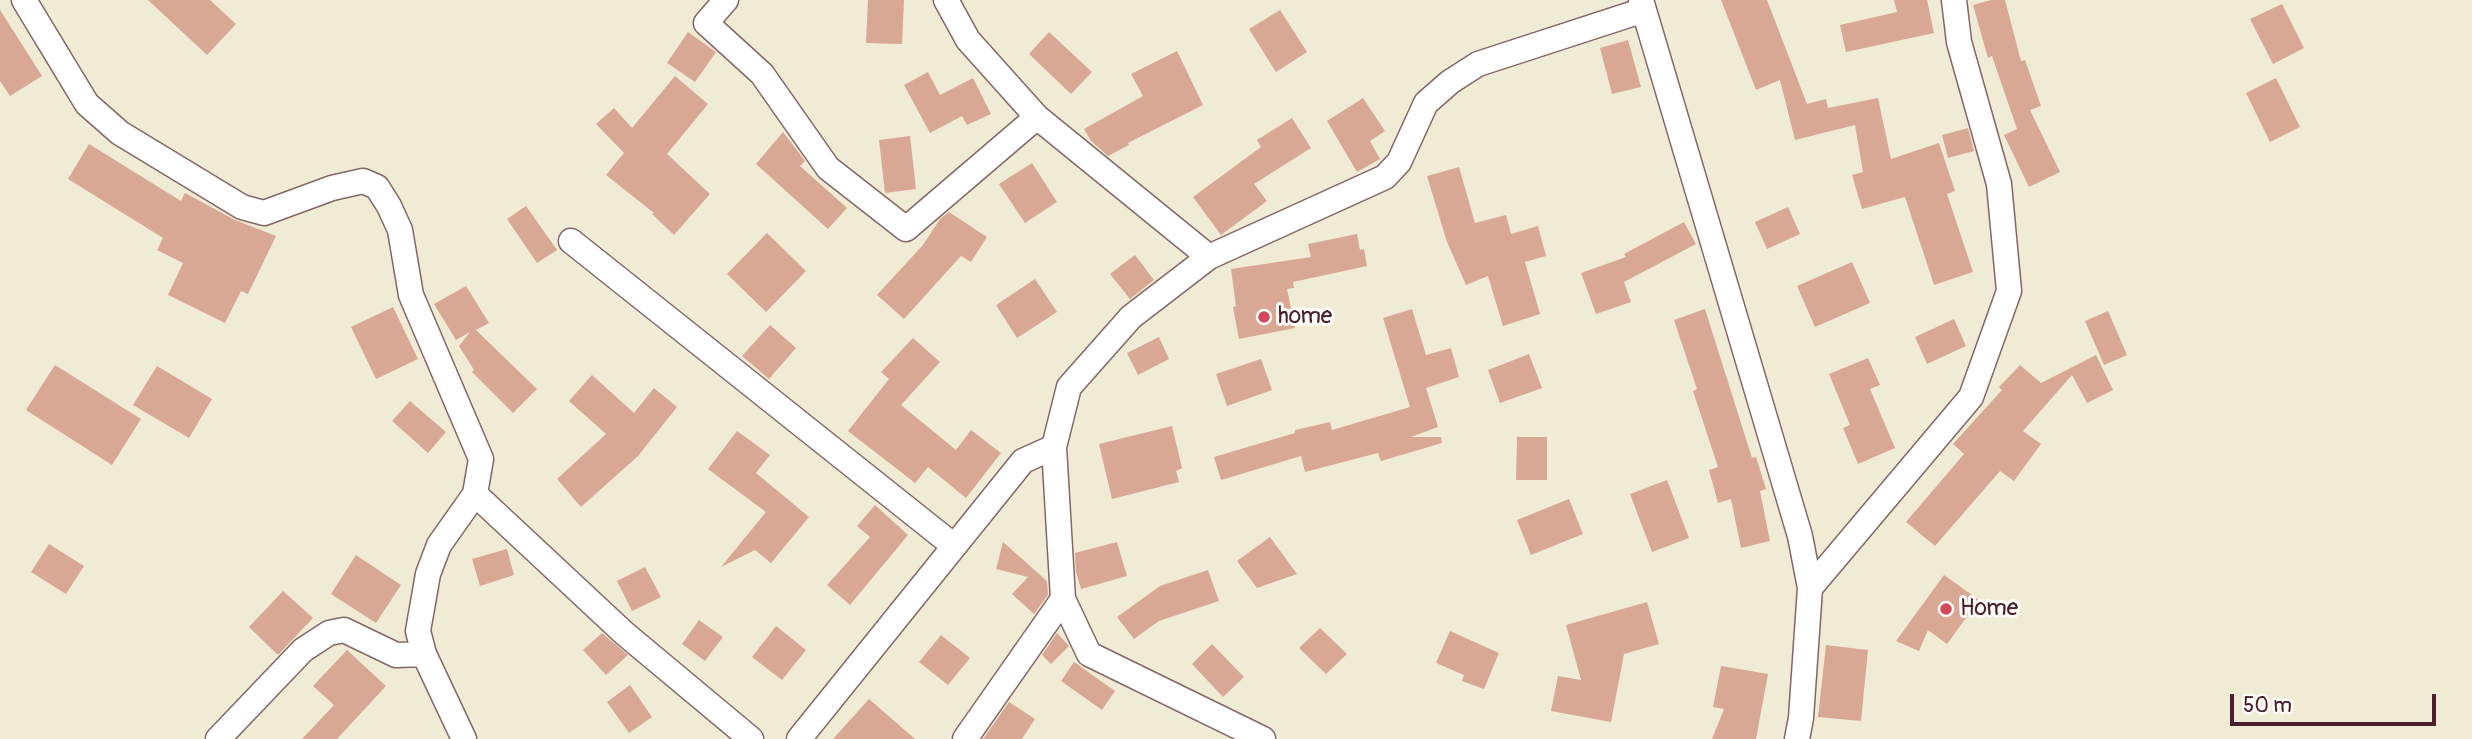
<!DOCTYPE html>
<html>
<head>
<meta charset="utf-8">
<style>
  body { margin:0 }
  #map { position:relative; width:2472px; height:739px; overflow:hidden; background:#f0ebd4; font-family:Pangolin,sans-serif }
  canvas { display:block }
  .scale { position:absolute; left:2230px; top:694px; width:206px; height:32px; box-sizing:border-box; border:4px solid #4a1f2b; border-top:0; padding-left:9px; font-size:21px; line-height:24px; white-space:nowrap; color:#4a1f2b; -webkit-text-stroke:5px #fdfcf7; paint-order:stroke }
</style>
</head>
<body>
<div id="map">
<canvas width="2472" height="739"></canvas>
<div class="scale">50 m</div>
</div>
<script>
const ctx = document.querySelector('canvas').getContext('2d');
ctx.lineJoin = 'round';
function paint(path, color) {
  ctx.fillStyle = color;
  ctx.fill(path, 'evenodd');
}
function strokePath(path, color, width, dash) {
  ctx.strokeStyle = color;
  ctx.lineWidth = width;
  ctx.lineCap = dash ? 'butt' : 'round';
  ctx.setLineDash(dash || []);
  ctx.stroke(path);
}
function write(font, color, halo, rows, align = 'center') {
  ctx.font = font + ' Pangolin,sans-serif';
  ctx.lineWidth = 6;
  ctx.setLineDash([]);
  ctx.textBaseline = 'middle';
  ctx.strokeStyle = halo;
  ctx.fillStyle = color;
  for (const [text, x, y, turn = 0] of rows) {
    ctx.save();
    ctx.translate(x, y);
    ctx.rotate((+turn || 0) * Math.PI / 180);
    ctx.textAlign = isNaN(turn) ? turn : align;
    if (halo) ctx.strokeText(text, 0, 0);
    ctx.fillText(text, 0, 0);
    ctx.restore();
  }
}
const building = new Path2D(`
  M 148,0 L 210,0 L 236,24 L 207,55 Z
  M 868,0 L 904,0 L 902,44 L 866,43 Z
  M 1721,0 L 1767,0 L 1807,104 L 1826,99 L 1828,108 L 1878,98 L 1891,159 L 1939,143 L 1955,191 L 1947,194 L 1973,272 L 1934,285 L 1905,197 L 1862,209 L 1852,175 L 1863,172 L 1855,125 L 1795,140 L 1780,80 L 1756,90 Z
  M 1894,0 L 1927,0 L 1934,33 L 1846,52 L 1840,25 L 1897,12 Z
  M 1991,0 L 2005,0 L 2021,61 L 2025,60 L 2041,106 L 2030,110 L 2060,172 L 2029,187 L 2004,135 L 2017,129 L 1992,56 L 1988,58 L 1973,5 Z
  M 2282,4 L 2304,48 L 2273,64 L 2250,19 Z
  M 0,10 L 42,76 L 10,96 L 0,81 Z
  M 1280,10 L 1307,52 L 1276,72 L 1249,29 Z
  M 688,32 L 716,52 L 695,82 L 667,63 Z
  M 1049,32 L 1092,72 L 1071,94 L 1029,54 Z
  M 1628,40 L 1641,87 L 1612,94 L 1600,48 Z
  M 1177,51 L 1203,105 L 1128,143 L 1129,145 L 1108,156 L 1091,141 L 1084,129 L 1143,96 L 1131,74 Z
  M 928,72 L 940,95 L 973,78 L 991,114 L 967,125 L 962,116 L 930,133 L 904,85 Z
  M 675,76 L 708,104 L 667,154 L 710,194 L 674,235 L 652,214 L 654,213 L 606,175 L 624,153 L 596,124 L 614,108 L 632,128 Z
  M 2276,78 L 2300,127 L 2270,142 L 2246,93 Z
  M 1363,98 L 1385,131 L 1370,141 L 1380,159 L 1357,172 L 1327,121 Z
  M 1292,118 L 1311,148 L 1254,184 L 1267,201 L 1221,235 L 1193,197 L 1261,147 L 1257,140 Z
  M 1968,128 L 1974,151 L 1948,158 L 1942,135 Z
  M 783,132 L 805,161 L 800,166 L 847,208 L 828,229 L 756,164 Z
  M 910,136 L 916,189 L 885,193 L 879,140 Z
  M 89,144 L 181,201 L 185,193 L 235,220 L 276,236 L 248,294 L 241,291 L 225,323 L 168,295 L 183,263 L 157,250 L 163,238 L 68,179 Z
  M 1032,163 L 1057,202 L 1025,223 L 999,184 Z
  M 1459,167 L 1475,223 L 1506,215 L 1511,234 L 1538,226 L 1546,256 L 1525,262 L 1540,314 L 1503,326 L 1488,276 L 1466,285 L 1447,242 L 1427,176 Z
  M 526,206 L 557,250 L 537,263 L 507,219 Z
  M 1788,207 L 1800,234 L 1767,249 L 1755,222 Z
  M 949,212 L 987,237 L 971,262 L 961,256 L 904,319 L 877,295 L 923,245 L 940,219 Z
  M 1684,222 L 1696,244 L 1624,282 L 1631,302 L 1596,314 L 1581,273 L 1626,257 L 1624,254 Z
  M 767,233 L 806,271 L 766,312 L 727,274 Z
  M 1357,234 L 1360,250 L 1364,249 L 1367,266 L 1293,282 L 1294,288 L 1287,289 L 1295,328 L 1239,339 L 1233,307 L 1236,306 L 1231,269 L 1311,257 L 1308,244 Z
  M 1135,255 L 1154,280 L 1130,299 L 1110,274 Z
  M 1852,262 L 1870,303 L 1815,327 L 1797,286 Z
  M 1035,279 L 1057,312 L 1017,338 L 996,305 Z
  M 466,286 L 489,323 L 476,330 L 537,389 L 513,413 L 472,372 L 474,370 L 459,346 L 470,332 L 456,340 L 434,304 Z
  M 393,307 L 418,359 L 376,379 L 351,327 Z
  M 1412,309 L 1426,355 L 1451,348 L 1459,377 L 1426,388 L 1438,427 L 1411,437 L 1441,437 L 1442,443 L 1381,461 L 1378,453 L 1305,472 L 1301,456 L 1221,480 L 1214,457 L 1295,433 L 1295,430 L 1330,422 L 1332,430 L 1410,407 L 1383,318 Z
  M 1705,309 L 1752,458 L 1756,457 L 1766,489 L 1760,491 L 1770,541 L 1741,548 L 1731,499 L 1718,503 L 1709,470 L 1718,467 L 1693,391 L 1697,389 L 1674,320 Z
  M 2108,311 L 2127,355 L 2104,365 L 2085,321 Z
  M 1954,319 L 1966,346 L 1927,364 L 1915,337 Z
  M 770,325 L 796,348 L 769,379 L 742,356 Z
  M 1159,337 L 1169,359 L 1138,375 L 1127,353 Z
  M 913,338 L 940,362 L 901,405 L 956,450 L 971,430 L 1001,453 L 966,498 L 928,467 L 915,483 L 848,431 L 889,379 L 881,372 Z
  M 1529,354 L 1542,388 L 1500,403 L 1488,370 Z
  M 2096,355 L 2113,390 L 2087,403 L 2072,375 L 2023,431 L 2041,444 L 2014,481 L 2000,471 L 1935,546 L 1906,522 L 1964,454 L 1953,444 L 2002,390 L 1999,387 L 2020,365 L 2041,383 Z
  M 1868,358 L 1880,385 L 1870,389 L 1895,448 L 1858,464 L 1843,428 L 1850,425 L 1829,374 Z
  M 1261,359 L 1272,390 L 1227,406 L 1216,374 Z
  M 55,365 L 141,419 L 112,465 L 26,410 Z
  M 157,366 L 212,399 L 189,438 L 133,405 Z
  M 592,375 L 634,413 L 654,388 L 677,407 L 638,456 L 581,507 L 557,479 L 606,434 L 569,401 Z
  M 410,401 L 446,432 L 428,453 L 392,421 Z
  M 1172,426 L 1182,468 L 1176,471 L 1179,482 L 1112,499 L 1099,444 Z
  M 737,431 L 770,455 L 756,473 L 809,517 L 771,563 L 755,550 L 721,567 L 766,512 L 708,469 Z
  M 1517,437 L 1547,437 L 1547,480 L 1516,480 Z
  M 1667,480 L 1689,538 L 1652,552 L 1630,494 Z
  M 1569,499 L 1583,534 L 1531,555 L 1517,520 Z
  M 875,505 L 908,535 L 850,605 L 827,585 L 870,537 L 857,526 Z
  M 1270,537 L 1297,574 L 1257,588 L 1237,561 Z
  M 1003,542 L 1047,581 L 1048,595 L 1034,614 L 1012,594 L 1028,577 L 996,569 Z
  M 1117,542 L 1127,576 L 1081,589 L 1076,572 L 1075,553 Z
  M 49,544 L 84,566 L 66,594 L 31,572 Z
  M 507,549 L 514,575 L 480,586 L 472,559 Z
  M 356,555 L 401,585 L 376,623 L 331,594 Z
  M 645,567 L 661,597 L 632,611 L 617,581 Z
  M 1208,570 L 1219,601 L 1159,621 L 1134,639 L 1117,617 L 1160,586 Z
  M 1944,575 L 1979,600 L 1947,644 L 1928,630 L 1919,651 L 1896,641 Z
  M 283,591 L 313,618 L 278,655 L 249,627 Z
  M 1647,602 L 1659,644 L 1624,654 L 1611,722 L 1551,711 L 1558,676 L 1581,680 L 1566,625 Z
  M 699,620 L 723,637 L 705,661 L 682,644 Z
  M 776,626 L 806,650 L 782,680 L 752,657 Z
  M 1320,628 L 1347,654 L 1326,674 L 1299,648 Z
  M 1450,631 L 1499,653 L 1484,689 L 1462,681 L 1464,675 L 1436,663 Z
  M 602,633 L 628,655 L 606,675 L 583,650 Z
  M 1057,633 L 1069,646 L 1051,664 L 1042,655 Z
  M 941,635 L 970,658 L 948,685 L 919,662 Z
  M 1212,644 L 1244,677 L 1223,697 L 1192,664 Z
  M 1826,645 L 1868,650 L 1861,721 L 1818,717 Z
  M 347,650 L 386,686 L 337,739 L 302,739 L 334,705 L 313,686 Z
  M 1074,662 L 1115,691 L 1102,710 L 1061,681 Z
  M 1721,666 L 1768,674 L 1756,739 L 1712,739 L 1724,709 L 1713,707 Z
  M 630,685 L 652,717 L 629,733 L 607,702 Z
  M 869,699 L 915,739 L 833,739 Z
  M 1009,702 L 1035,719 L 1022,739 L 983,739 Z`);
const minor = new Path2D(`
  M 24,0 L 87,104 L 120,133 L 242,207 L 264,213 L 332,188 L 363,181 L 377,187 L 389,206 L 400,230 L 411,295 L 481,459 L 475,494 L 439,545 L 428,574 L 418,631 L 424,654 L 464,739
  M 726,0 L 706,23 L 762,74 L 828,168 L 906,229 L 1037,117
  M 946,0 L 968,40 L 1037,117 L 1209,257 L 1131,317 L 1069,387 L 1054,447
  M 1641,0 L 1800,536 L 1810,588 L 1801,718 L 1797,739
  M 571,241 L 954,546
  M 1209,257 L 1385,177 L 1399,162 L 1426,103 L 1450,82 L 1478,64 L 1644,10
  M 475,494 L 624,633 L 751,739
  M 1810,588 L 1971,397 L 2009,291 L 1999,184 L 1959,42 L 1954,0
  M 218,739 L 303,650 L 329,633 L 344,630 L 396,655 L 424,654
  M 799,739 L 1023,461 L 1054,447 L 1063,599 L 1089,654 L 1263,739
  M 965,739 L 1063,599`);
const markers = [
  [1264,317,7,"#d1495b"],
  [1946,609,7,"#d1495b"]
];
const poiNames = [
  ["home",1278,317],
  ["Home",1960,609]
];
paint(building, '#d9a895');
strokePath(minor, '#846666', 27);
strokePath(minor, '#fff', 24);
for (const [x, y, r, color] of markers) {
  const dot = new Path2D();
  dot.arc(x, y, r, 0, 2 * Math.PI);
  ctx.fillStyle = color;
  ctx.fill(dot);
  strokePath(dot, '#fdfcf7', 2.5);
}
write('23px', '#4a1f2b', '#fdfcf7', poiNames, 'left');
</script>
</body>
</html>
